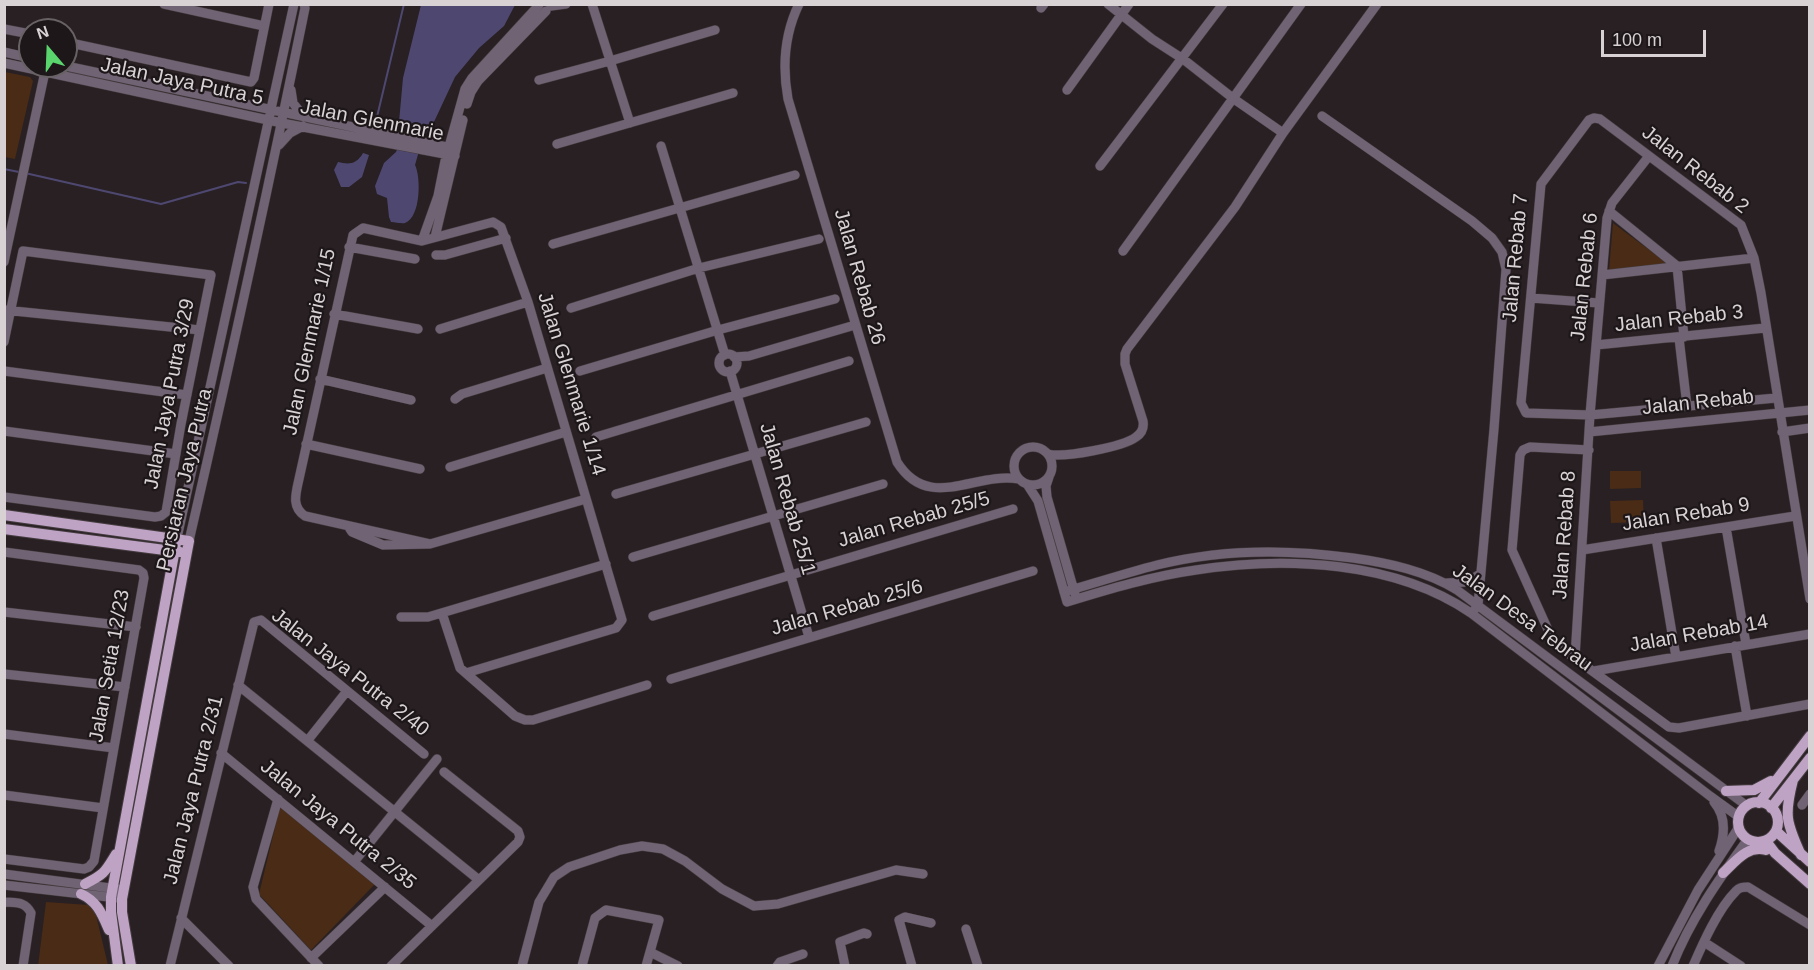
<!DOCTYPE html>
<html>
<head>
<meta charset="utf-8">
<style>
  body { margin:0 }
  #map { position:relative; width:1814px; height:970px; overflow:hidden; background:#282023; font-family:Helvetica,sans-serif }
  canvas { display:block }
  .frame { position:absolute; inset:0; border:6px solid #d8d2d5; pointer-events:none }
  .north { position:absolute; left:18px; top:18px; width:60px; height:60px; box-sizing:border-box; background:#1e171a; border:2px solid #686265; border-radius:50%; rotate:341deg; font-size:16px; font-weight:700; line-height:24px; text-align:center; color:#d8d2d5 }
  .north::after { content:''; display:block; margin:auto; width:21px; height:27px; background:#5ad56e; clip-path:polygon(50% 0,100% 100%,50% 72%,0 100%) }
  .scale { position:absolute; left:1601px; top:30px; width:105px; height:27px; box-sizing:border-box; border:3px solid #d8d2d5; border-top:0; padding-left:8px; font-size:18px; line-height:21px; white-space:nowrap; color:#d8d2d5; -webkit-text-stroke:4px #1e171a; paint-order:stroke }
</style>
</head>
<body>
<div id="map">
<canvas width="1814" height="970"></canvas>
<div class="frame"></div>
<div class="north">N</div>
<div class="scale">100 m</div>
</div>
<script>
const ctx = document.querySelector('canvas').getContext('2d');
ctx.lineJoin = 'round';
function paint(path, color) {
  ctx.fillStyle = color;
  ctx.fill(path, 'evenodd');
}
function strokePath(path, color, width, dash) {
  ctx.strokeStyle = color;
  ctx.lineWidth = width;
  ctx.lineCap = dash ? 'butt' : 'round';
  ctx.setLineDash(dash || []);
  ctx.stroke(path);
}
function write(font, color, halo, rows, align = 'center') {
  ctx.font = font + ' Helvetica,sans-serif';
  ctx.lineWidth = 4.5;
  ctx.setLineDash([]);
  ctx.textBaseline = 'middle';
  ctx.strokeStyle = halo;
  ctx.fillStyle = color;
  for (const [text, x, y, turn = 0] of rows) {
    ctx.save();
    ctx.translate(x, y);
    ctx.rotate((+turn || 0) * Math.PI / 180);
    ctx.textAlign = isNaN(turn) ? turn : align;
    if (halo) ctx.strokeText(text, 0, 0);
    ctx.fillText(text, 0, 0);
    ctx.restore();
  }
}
const green = new Path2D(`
  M 5,72 L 30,77 L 33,81 L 15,159 L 5,157 Z
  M 1613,223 L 1668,264 L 1609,271 Z
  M 1610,471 L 1641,471 L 1641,488 L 1610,489 Z
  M 1643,500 L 1644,522 L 1611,523 L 1610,501 Z
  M 281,806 L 375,884 L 311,950 L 259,894 L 279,811 Z
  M 46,902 L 89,905 L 95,911 L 108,965 L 38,966 Z`);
const water = new Path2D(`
  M 421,5 L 515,5 L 504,26 L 479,48 L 455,77 L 433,124 L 423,137 L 415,165 C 421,177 421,217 405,223 C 401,224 396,222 391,222 L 389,217 L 387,198 L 377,194 L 375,186 L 384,163 L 396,152 L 398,147 L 402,131 L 399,122 L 403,78 Z
  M 363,153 L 369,155 L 362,177 L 349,187 L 341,187 L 334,170 L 338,162 C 349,165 357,164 363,153 Z`);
const stream = new Path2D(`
  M 376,121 L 404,4
  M 4,169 L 19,172
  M 25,173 L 161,204 L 238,182 L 246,183`);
const minor = new Path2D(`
  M 164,4 L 264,26
  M 592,4 L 630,123
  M 799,4 C 784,35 782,66 788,99 L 897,462 C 929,513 975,471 1019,479
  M 1108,4 L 1152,39 L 1183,59 L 1234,99 L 1283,133
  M 551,6 L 566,4
  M 1041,8 L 1044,4
  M 4,29 L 30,34
  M 66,42 L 251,82 L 254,78 L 269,4
  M 4,52 L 30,58
  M 4,63 L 282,123 L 455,156
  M 66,66 L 456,149
  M 539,80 L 610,61 L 715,30
  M 291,90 L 293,103 L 304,117
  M 1067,90 L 1129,4
  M 467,104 L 471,92 L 478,81 L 546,11
  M 1322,116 L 1472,221 L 1492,238 L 1502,252 L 1506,269 L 1494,429 L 1478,605 L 1475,609
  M 557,144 L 733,93
  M 279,145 L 290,133 L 303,126
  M 661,146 L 725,355
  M 1100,166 L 1223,4
  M 1609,211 L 1677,266 L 1684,337
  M 435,237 L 463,120
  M 422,241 L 438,196 L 445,161 L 465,89 L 472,78 L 539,5
  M 553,244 L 795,175
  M 349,247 L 415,259
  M 1123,251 L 1301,4
  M 436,255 L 445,255 L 506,238
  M 4,262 L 46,67
  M 1602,275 L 1754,258
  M 1531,298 L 1599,303
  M 571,308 L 699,268 L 819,239
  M 4,310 L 200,330
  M 334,314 L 418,329
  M 440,329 L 528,302
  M 1679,338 L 1687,406
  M 4,342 L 23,251 L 211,275 L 181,424 L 166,512 L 161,516 L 155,517 L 4,497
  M 1596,345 L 1765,328
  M719 363a9 9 0 1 1 18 0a9 9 0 1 1-18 0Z
  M 734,357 L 749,356 L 855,325
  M 4,371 L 187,395
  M 580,371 L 718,330 L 835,299
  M 730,371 L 809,637
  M 320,379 L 411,400
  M 1776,398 L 1590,415 L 1526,413 L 1521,403 L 1541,184 L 1589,120 L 1594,118 L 1600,119 L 1741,225 L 1754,258 L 1761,293 L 1810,599
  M 455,399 L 462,394 L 547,368
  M 4,431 L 176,454
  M 1589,432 L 1810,410
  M 1782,432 L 1810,428
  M 596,437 L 849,361
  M 306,444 L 420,469
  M1014 466a19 19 0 1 1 38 0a19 19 0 1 1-38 0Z
  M 1589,450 L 1530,447 L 1523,450 L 1520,455 L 1512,550 L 1554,643 L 1669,727 L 1679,728 L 1810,704
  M 1048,454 C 1064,458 1123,447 1136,437 C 1142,433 1144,427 1143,421 L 1125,364 L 1125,354 L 1127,349 L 1235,207 L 1283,133 L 1377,4
  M 450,467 L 566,432
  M 1049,477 L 1046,486 L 1047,497 L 1075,594
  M 1027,484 L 1038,501 L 1067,602 C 1109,589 1153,576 1196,570 C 1286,556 1395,561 1471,613 L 1710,796 L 1739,817
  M 616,494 L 866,422
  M 348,526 L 352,532 L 383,545 L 430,544 L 586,499
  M 1726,527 L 1746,644
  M 177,538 L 294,4
  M 1656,538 L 1676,657
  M 189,541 C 230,363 269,186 305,8 L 304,4
  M 430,544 L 305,516 C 291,507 296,493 299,479 L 353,235 L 363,228 L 422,241 L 493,222 L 501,227 L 528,302 L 622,620 L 616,628 L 466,673
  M 1582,550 L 1795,516
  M 4,552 L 139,570 L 143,573 L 144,578 L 94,861 L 89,867 L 84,869 L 4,859
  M 633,557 L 883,484
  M 1447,583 L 1467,582 L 1480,574
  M 1064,592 C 1095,583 1126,573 1157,565 C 1221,549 1288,549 1353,558 C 1389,563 1426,571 1457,590 L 1747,806
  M 4,612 L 136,627
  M 442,613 L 460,668 L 515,716 L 525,720 L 533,720 L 647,685
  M 653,616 L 1013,509
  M 401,617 L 428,617 L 606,564
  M 1735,646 L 1747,716
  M 1575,657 L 1590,415 L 1607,218 L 1612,203 L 1649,156
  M 1594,671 L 1810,634
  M 4,674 L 125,687
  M 671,679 L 1033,571
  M 238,685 L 479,880
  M 4,734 L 114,748
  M 308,740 L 347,691
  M 221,753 L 432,926
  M 4,795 L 103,808
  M 278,799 L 253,887 L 256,899 L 319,966
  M 1714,802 C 1726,816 1725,834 1719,851
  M 1802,805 L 1810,794
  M 354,862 L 437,759
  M 4,874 L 118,889
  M 4,885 L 117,898
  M 4,902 C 16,903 25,901 31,913 L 23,966
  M 181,918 L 229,966
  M 966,929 L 978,966
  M 1704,942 L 1741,966
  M 650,952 L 678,966
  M 311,958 L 385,887
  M 170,966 L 254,622 L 261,620 L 424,754
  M 391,966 L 518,842 L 520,837 L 518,831 L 444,772
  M 522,966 L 539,902 L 554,877 L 569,867 L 620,850 L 642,846 L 663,849 L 685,861 L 722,889 L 754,906 L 778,904 L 896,870 L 923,874
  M 582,966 L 595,918 L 606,910 L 659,920 L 646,966
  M 777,966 L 780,962 L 803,954
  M 845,966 L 840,942 L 864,933 L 867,934
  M 912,966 L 899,920 L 905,917 L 931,923
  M 1658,966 L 1698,890 L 1739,827
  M 1672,966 C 1690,920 1719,879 1748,839
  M 1693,966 C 1703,943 1718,909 1736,891 C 1739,887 1743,887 1748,887 L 1810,925`);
const major = new Path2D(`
  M 4,515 L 189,541 L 122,899 L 122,912 L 131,966
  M 4,529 L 180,552
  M 1793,780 C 1784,815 1786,822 1801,855
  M 1726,791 L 1754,790 L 1771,781
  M1738 822a20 20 0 1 1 40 0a20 20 0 1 1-40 0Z
  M 1759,803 L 1810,736
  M 1771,808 L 1810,758
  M 1776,831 L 1810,862
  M 1766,841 L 1775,853 L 1810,884
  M 1723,873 C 1736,861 1747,845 1766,850
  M 85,884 C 105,874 105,872 116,854
  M 81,894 C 97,901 102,914 109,930
  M 118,966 L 111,912 L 111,897 L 177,538`);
const streetNames = [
  ["Jalan Jaya Putra 5",182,82,12],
  ["Jalan Glenmarie",372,121,11],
  ["Jalan Rebab 2",1695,170,38],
  ["Jalan Rebab 7",1516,258,-85],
  ["Jalan Rebab 26",859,277,74],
  ["Jalan Rebab 6",1585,277,-84],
  ["Jalan Rebab 3",1679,319,-6],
  ["Jalan Glenmarie 1/15",310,342,-78],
  ["Jalan Glenmarie 1/14",571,384,73],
  ["Jalan Jaya Putra 3/29",170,394,-79],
  ["Jalan Rebab",1698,403,-6],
  ["Persiaran Jaya Putra",185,480,-77],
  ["Jalan Rebab 25/1",787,499,74],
  ["Jalan Rebab 9",1686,515,-9],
  ["Jalan Rebab 25/5",914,520,-16],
  ["Jalan Rebab 8",1565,535,-86],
  ["Jalan Rebab 25/6",847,608,-16],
  ["Jalan Desa Tebrau",1522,618,36],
  ["Jalan Rebab 14",1699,634,-10],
  ["Jalan Setia 12/23",110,666,-80],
  ["Jalan Jaya Putra 2/40",350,673,38],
  ["Jalan Jaya Putra 2/31",194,790,-76],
  ["Jalan Jaya Putra 2/35",338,825,39]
];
paint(green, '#4a2b15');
paint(water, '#4e4871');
strokePath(stream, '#4e4871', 2);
strokePath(minor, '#443c3f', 10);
strokePath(major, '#443c3f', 12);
strokePath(minor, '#706373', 9);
strokePath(major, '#bfa3c5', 10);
write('20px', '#d8d2d5', '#1e171a', streetNames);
</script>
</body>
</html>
